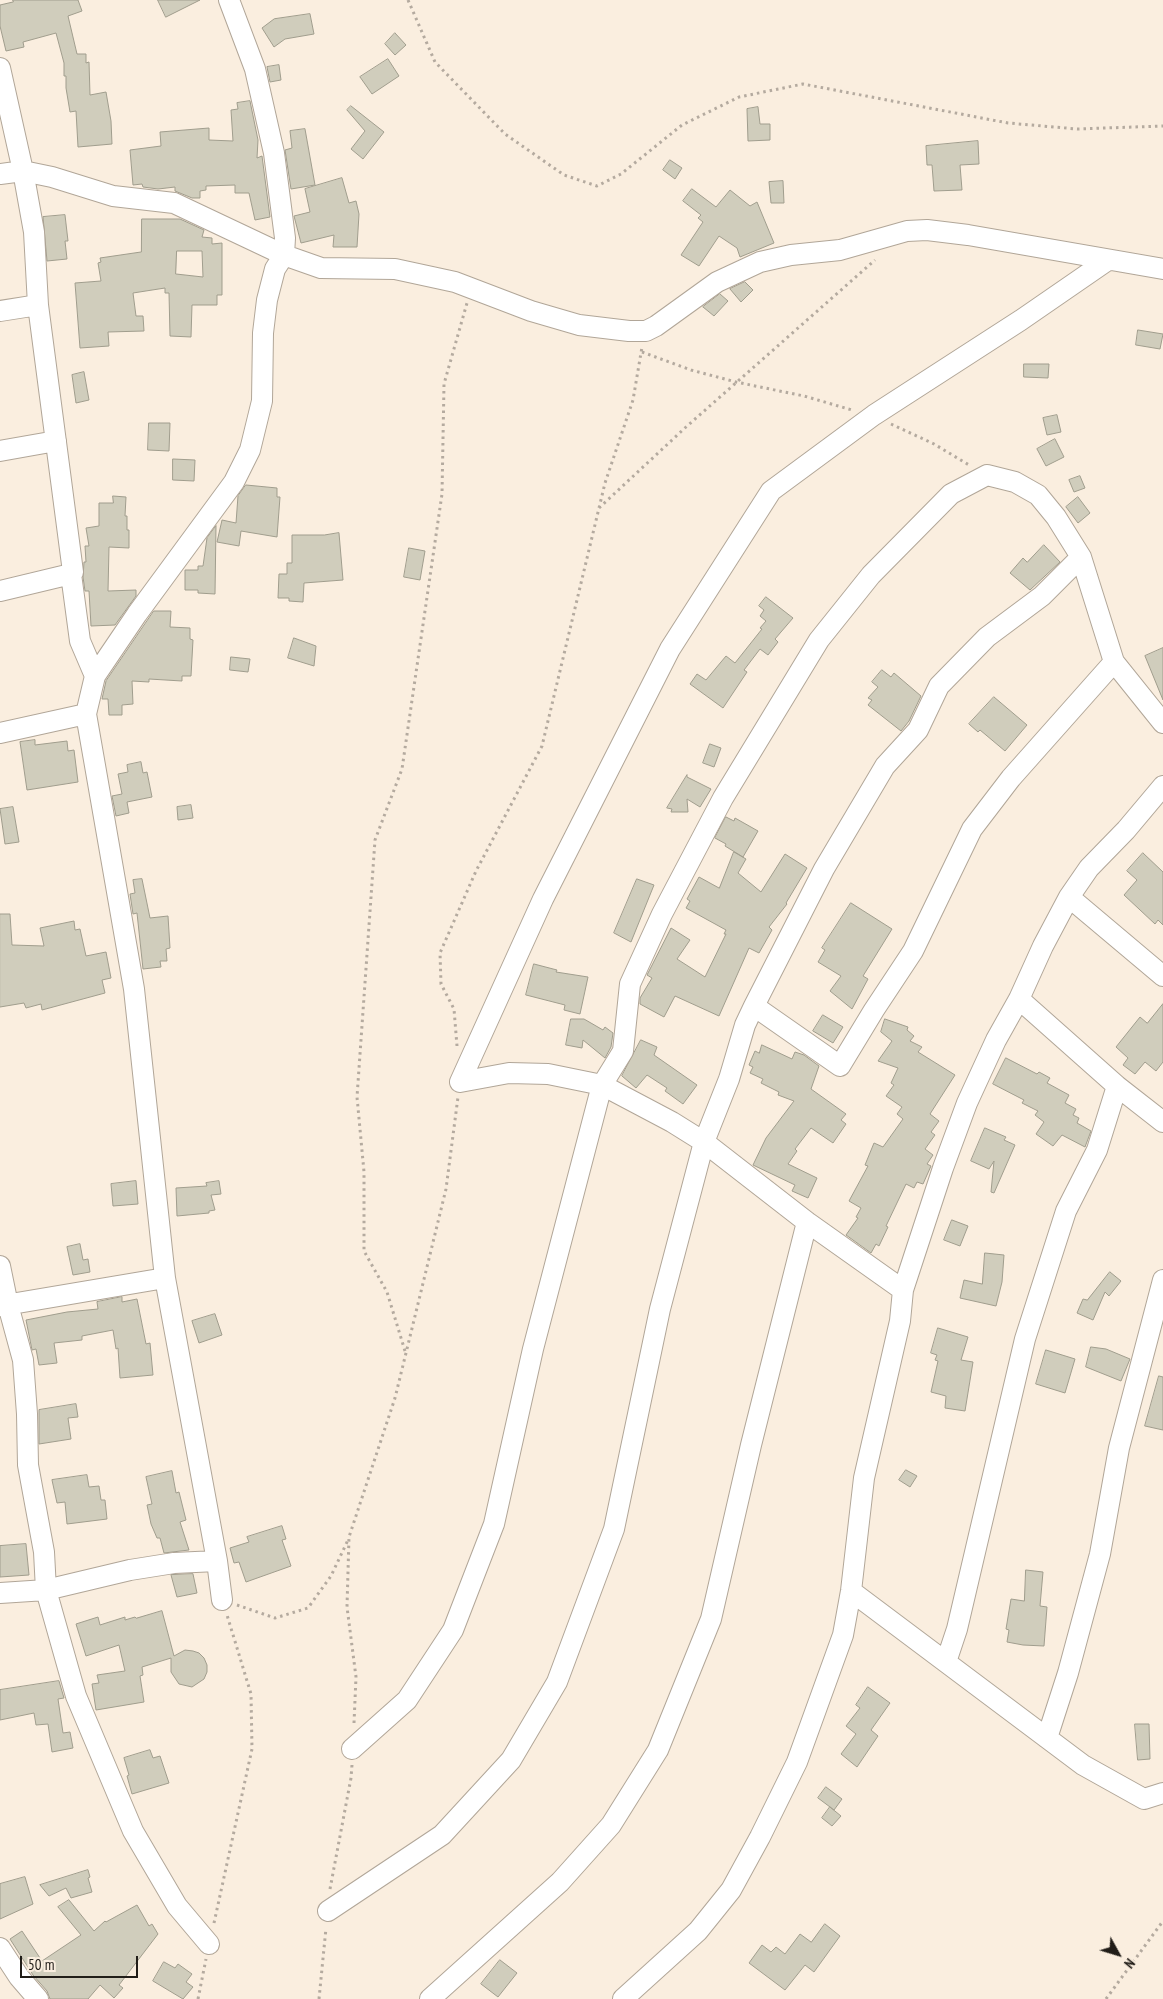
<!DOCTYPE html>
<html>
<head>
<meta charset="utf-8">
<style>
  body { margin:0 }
  #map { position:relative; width:1163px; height:1999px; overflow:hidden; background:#faeedf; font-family:"PT Sans Narrow",sans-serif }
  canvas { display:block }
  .north { position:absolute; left:1093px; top:1929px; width:50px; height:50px; -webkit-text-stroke:4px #faeedf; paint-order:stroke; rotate:129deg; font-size:14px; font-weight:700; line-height:20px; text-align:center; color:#211d18 }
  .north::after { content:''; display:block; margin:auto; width:18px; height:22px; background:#211d18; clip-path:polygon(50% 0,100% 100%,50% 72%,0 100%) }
  .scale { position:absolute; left:20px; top:1956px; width:118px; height:22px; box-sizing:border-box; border:2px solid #211d18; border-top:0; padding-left:6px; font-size:15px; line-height:18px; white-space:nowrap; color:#211d18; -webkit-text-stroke:4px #faeedf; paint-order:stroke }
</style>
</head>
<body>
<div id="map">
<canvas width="1163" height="1999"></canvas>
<div class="north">N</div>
<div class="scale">50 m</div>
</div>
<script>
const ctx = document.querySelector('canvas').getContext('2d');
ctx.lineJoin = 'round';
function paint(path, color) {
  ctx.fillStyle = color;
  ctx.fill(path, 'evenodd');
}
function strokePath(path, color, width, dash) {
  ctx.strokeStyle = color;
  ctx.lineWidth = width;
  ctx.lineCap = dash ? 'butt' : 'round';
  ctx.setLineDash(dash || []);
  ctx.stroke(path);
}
const building = new Path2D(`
  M 13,0 L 78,0 L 82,11 L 68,16 L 77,54 L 86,54 L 86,63 L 89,62 L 90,95 L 106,92 L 111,121 L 112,144 L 78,147 L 76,111 L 70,112 L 66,88 L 66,76 L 64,76 L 64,63 L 56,33 L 23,42 L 24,47 L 6,51 L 0,26 L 0,5 L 13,2 Z
  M 158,0 L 200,0 L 166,17 Z
  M 310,14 L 314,34 L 285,39 L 274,47 L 262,28 L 274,19 Z
  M 395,33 L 406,45 L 395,55 L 385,44 Z
  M 388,59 L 399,76 L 372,94 L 360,77 Z
  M 279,65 L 281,80 L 270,82 L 267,67 Z
  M 250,101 L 258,140 L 257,158 L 262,156 L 270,217 L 255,220 L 249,193 L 235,193 L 235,185 L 206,186 L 206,190 L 200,191 L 200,198 L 192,198 L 175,191 L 175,187 L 158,189 L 143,187 L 142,184 L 133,185 L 130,150 L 161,146 L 160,132 L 209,128 L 209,140 L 233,141 L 231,110 L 238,109 L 237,103 Z
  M 351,106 L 384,132 L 363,159 L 351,149 L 365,131 L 347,110 Z
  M 758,107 L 760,124 L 770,124 L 770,140 L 748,141 L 747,109 Z
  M 305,129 L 315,185 L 291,189 L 285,150 L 292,148 L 290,131 Z
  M 978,141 L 979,164 L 960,165 L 962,190 L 934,191 L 932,165 L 927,165 L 926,146 Z
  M 670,160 L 682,168 L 675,179 L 663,170 Z
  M 342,178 L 349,203 L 356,201 L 359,214 L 357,247 L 333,247 L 334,235 L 301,243 L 294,216 L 310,212 L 305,189 Z
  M 783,181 L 784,203 L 771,203 L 769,182 Z
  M 692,189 L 716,207 L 730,190 L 750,206 L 757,202 L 774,243 L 740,257 L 737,248 L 719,236 L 699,266 L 681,255 L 703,222 L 698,218 L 701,215 L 683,201 Z
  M 65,215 L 68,241 L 65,241 L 67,259 L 47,261 L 43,217 Z
  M 142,219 L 180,219 L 204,230 L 202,237 L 212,238 L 212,244 L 222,243 L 222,295 L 217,295 L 217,305 L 192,305 L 191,337 L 170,336 L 169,293 L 165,293 L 165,288 L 133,293 L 136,316 L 143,316 L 144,331 L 108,332 L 109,346 L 80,348 L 75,283 L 101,281 L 98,263 L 101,262 L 100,258 L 141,252 ZM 177,251 L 202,251 L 203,277 L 176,274 Z
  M 745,282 L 753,290 L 741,302 L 730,289 Z
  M 720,294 L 728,301 L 714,316 L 703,307 Z
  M 1138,330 L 1163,334 L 1160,349 L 1136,345 Z
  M 1024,364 L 1049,364 L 1048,378 L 1024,377 Z
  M 84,372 L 89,400 L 76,403 L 72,375 Z
  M 1057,415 L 1061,432 L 1047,435 L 1043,418 Z
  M 149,423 L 170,423 L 169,451 L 148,450 Z
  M 1055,439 L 1064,457 L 1046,466 L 1037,449 Z
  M 173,459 L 195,460 L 194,481 L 173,480 Z
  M 1080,476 L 1085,488 L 1074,492 L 1069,480 Z
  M 246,485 L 277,488 L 277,497 L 280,497 L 277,537 L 241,531 L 239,546 L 217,542 L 222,520 L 236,523 L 238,496 Z
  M 113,496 L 126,497 L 125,516 L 127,516 L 127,530 L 129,530 L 129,548 L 109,547 L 108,591 L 136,590 L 136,596 L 115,625 L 91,626 L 89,591 L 85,591 L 83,577 L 84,562 L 86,562 L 85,546 L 89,546 L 86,528 L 99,526 L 99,503 L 113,503 Z
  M 1078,497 L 1090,513 L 1078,523 L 1066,507 Z
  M 216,526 L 215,594 L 198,593 L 198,590 L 185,590 L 185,570 L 198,570 L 198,566 L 203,566 L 207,538 Z
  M 339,533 L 343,580 L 304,583 L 303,602 L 289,601 L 289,598 L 278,598 L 279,574 L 287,574 L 287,563 L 292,563 L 292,535 L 324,535 Z
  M 1044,545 L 1060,562 L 1030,590 L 1010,573 L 1023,558 L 1027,562 Z
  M 409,548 L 425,551 L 420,580 L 404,577 Z
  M 766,597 L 793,618 L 775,639 L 778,642 L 768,655 L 760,649 L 744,670 L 747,672 L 723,708 L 690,684 L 697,674 L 706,680 L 726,656 L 735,663 L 762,629 L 760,628 L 766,621 L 760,616 L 764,610 L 759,606 Z
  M 154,611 L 171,611 L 170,627 L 190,628 L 190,639 L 193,640 L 191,676 L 182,676 L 182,681 L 149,679 L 149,682 L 132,681 L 133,704 L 122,705 L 122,715 L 109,715 L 108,699 L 102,699 L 106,681 Z
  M 294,638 L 316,646 L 314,666 L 288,658 Z
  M 1163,648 L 1163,700 L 1145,656 Z
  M 231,657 L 250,659 L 248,672 L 230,670 Z
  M 882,670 L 891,677 L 894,673 L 921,696 L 909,721 L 901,731 L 868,705 L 872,700 L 868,698 L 878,687 L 872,682 Z
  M 994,697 L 1027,725 L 1005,751 L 980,730 L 978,732 L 969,724 Z
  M 35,740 L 35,745 L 67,741 L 68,751 L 74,750 L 78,782 L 27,790 L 20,742 Z
  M 710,744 L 721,748 L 714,767 L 703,763 Z
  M 141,762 L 143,773 L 147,772 L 152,797 L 127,802 L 129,813 L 116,816 L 112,796 L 122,794 L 118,774 L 128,772 L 127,765 Z
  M 687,775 L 687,777 L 711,789 L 700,807 L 687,799 L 688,812 L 671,812 L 672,809 L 667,808 Z
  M 191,805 L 193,818 L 178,820 L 177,807 Z
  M 13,807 L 19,842 L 5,844 L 0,809 Z
  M 726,817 L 734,821 L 735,818 L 758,831 L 743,857 L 725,846 L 726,844 L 715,838 Z
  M 734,852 L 746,859 L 738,873 L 761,892 L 785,854 L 807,868 L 786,903 L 787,904 L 769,927 L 772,930 L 759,953 L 749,948 L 719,1016 L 675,996 L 664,1017 L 640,1004 L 640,998 L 652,978 L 647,975 L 671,928 L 690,940 L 677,959 L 705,977 L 726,934 L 724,934 L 726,930 L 686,908 L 690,901 L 687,899 L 699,877 L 719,888 Z
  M 1143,853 L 1163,872 L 1163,925 L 1158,920 L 1155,924 L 1124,895 L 1137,880 L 1127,871 Z
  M 142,879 L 150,918 L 168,916 L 170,948 L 166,949 L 167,961 L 160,961 L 161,967 L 143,969 L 137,913 L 133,914 L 130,894 L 135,893 L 133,880 Z
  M 637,879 L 654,885 L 631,942 L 614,933 Z
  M 851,903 L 892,929 L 863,976 L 868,979 L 852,1009 L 830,991 L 841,976 L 818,962 L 825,950 L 822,948 Z
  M 0,914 L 10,914 L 12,945 L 44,946 L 40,928 L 74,921 L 75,930 L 80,929 L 86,956 L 106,952 L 111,978 L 102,980 L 105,993 L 42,1010 L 41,1004 L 26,1008 L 24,1003 L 0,1007 Z
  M 534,964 L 557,970 L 556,972 L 588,977 L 580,1014 L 564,1010 L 565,1005 L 526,995 Z
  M 1163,1004 L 1163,1062 L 1156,1071 L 1145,1062 L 1135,1074 L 1123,1065 L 1128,1058 L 1116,1047 L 1140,1017 L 1147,1023 Z
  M 823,1015 L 843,1027 L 833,1043 L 813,1031 Z
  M 571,1019 L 584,1019 L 603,1030 L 605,1027 L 613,1033 L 611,1047 L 605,1058 L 583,1040 L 582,1048 L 566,1045 Z
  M 885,1019 L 908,1027 L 907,1030 L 914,1036 L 910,1041 L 922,1047 L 918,1052 L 955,1075 L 930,1114 L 939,1121 L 931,1132 L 935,1135 L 925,1149 L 933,1155 L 927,1164 L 931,1166 L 923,1184 L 917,1182 L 914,1188 L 906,1184 L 886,1226 L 888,1227 L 879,1246 L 876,1244 L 871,1253 L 846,1235 L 858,1218 L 856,1217 L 861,1208 L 849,1201 L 868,1166 L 865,1165 L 874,1143 L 883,1147 L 903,1119 L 897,1114 L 902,1107 L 886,1096 L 894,1085 L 891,1083 L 898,1068 L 878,1061 L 892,1041 L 881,1032 Z
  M 641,1040 L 657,1047 L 654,1055 L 697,1085 L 683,1104 L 665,1091 L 667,1088 L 647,1075 L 636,1088 L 622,1076 Z
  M 762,1045 L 792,1059 L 795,1052 L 804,1055 L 819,1066 L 811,1089 L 846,1114 L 841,1120 L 846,1124 L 833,1143 L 811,1128 L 795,1149 L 797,1151 L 788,1164 L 817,1178 L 808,1198 L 792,1191 L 795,1185 L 753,1165 L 766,1138 L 794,1101 L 778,1095 L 779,1092 L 761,1083 L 763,1079 L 750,1073 L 753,1067 L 749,1065 L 755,1051 L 759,1053 Z
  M 1006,1058 L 1037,1074 L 1039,1072 L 1050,1078 L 1047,1083 L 1069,1095 L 1065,1103 L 1076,1109 L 1073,1115 L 1079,1118 L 1077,1123 L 1091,1131 L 1085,1147 L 1062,1135 L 1053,1146 L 1036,1134 L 1044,1122 L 1035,1115 L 1038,1111 L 1022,1103 L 1024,1100 L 993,1084 Z
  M 985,1128 L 1006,1137 L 1004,1140 L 1015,1145 L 994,1193 L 991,1192 L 994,1161 L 989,1169 L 971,1161 Z
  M 136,1181 L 138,1204 L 113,1206 L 111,1184 Z
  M 219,1181 L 221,1194 L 211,1195 L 215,1210 L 209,1211 L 209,1213 L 177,1216 L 176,1188 L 207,1186 L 206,1183 Z
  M 952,1220 L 968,1226 L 960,1246 L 944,1240 Z
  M 80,1244 L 83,1260 L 88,1259 L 90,1272 L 73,1275 L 67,1247 Z
  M 985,1253 L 1004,1255 L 1002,1282 L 996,1306 L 960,1298 L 964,1280 L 982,1284 Z
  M 1110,1272 L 1121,1281 L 1109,1296 L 1105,1292 L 1093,1320 L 1077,1313 L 1083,1299 L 1087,1300 Z
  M 122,1297 L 122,1302 L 137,1299 L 146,1344 L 150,1343 L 153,1375 L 120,1378 L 118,1348 L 116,1349 L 113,1330 L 82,1336 L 82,1340 L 54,1343 L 57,1363 L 39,1365 L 36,1349 L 32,1350 L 26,1320 L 67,1312 L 98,1309 L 97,1302 Z
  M 215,1314 L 222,1335 L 199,1343 L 192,1321 Z
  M 938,1328 L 968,1337 L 961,1360 L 973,1362 L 965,1411 L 945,1408 L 946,1396 L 931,1392 L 938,1361 L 935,1360 L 937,1355 L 931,1353 Z
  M 1091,1347 L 1106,1349 L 1130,1359 L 1121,1381 L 1086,1367 Z
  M 1046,1350 L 1075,1359 L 1065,1393 L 1036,1384 Z
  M 1159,1376 L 1163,1377 L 1163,1430 L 1145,1426 Z
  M 76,1404 L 78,1417 L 68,1418 L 71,1439 L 39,1444 L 39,1410 Z
  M 906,1470 L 917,1476 L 910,1487 L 899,1480 Z
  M 172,1471 L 176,1493 L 179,1492 L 186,1520 L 180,1522 L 189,1550 L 164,1553 L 160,1538 L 157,1538 L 151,1524 L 147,1505 L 152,1504 L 146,1477 Z
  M 87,1475 L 89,1487 L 99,1486 L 101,1500 L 105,1500 L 107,1519 L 67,1524 L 65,1502 L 57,1503 L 52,1480 Z
  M 282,1526 L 286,1539 L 282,1540 L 291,1566 L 246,1582 L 239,1562 L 234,1563 L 230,1548 L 249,1542 L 247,1537 Z
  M 26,1544 L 29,1575 L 0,1577 L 0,1546 Z
  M 1026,1570 L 1043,1572 L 1040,1606 L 1047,1607 L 1044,1646 L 1023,1645 L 1007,1642 L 1009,1630 L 1006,1629 L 1011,1599 L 1024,1601 Z
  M 193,1574 L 197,1593 L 177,1597 L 171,1575 Z
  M 162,1611 L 174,1656 L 185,1650 L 193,1651 L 199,1653 L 204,1658 L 207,1665 L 207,1672 L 204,1679 L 192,1687 L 179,1684 L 171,1672 L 171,1658 L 142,1667 L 143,1675 L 140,1676 L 144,1702 L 96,1710 L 92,1684 L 99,1683 L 97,1675 L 125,1671 L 119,1645 L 86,1656 L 76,1624 L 98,1617 L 100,1625 L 125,1617 L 125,1620 L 135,1617 L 136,1618 Z
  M 59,1681 L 64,1698 L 58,1699 L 63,1733 L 70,1732 L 73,1748 L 52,1752 L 48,1724 L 36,1725 L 34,1713 L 0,1720 L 0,1690 Z
  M 868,1687 L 890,1703 L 871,1730 L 878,1736 L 857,1767 L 841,1754 L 856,1734 L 846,1726 L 860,1708 L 856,1705 Z
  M 1135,1724 L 1149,1724 L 1150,1759 L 1138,1760 Z
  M 150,1750 L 153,1758 L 160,1756 L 169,1783 L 132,1794 L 127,1776 L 129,1775 L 124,1758 Z
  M 826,1787 L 842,1799 L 834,1810 L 818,1798 Z
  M 830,1807 L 841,1816 L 832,1826 L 822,1818 Z
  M 88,1870 L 90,1877 L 88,1878 L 92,1892 L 71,1898 L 66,1888 L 49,1896 L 40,1885 Z
  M 25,1877 L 33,1904 L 0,1919 L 0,1884 Z
  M 69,1900 L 94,1931 L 105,1921 L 106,1922 L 137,1905 L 149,1926 L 152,1924 L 158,1934 L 119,1985 L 123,1988 L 114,1998 L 100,1985 L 88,1999 L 50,1999 L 47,1991 L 33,1975 L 10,1939 L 22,1931 L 42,1961 L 81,1935 L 58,1907 Z
  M 825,1924 L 840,1936 L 814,1972 L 805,1965 L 785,1990 L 749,1963 L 762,1945 L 771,1952 L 776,1947 L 785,1954 L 800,1934 L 811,1942 Z
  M 500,1960 L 517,1973 L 498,1997 L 481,1984 Z
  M 164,1962 L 175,1968 L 178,1964 L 192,1974 L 186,1982 L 193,1987 L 183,1999 L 153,1981 Z`);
const path = new Path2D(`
  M 408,0 L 435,62 L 505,134 L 564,175 L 597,186 L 621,174 L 682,125 L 739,97 L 803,84 L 1008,123 L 1077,129 L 1163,126
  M 642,352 L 691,370 L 736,382 L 804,396 L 852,410
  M 891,424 L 934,444 L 969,465
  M 599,508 L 686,427 L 875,260
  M 457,1046 L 454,1009 L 441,984 L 440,953 L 476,871 L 542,746 L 605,483 L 633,400 L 642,347
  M 405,1351 L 387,1292 L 364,1251 L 364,1172 L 357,1097 L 375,840 L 402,769 L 442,494 L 444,384 L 467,303
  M 237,1605 L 275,1618 L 308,1608 L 331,1576 L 348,1540
  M 354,1723 L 356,1677 L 347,1607 L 349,1537 L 395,1398 L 446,1189 L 458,1097
  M 330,1889 L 351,1778 L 352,1765
  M 214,1923 L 252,1749 L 251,1694 L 227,1615
  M 198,1999 L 206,1959
  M 319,1999 L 326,1928
  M 1106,1999 L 1163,1921`);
const minor = new Path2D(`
  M 0,68 L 23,171 L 34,232 L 38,305 L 73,572 L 71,574 L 80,641 L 95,676 L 86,714 L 134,989 L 165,1278 L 217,1561 L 222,1600
  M 0,174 L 23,171 L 52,177 L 113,196 L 174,203 L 284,255 L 321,268 L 395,269 L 455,282 L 531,311 L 579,325 L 629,331 L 646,331 L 656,326 L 717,282 L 760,262 L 791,255 L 840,250 L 907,231 L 927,230 L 968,235 L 1163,269
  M 0,311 L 38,305
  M 0,451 L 56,441
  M 0,591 L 71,574
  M 95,676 L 137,614 L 234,482 L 250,450 L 262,401 L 263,333 L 267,300 L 275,269 L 284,255 L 285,238 L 274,153 L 255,69 L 229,0
  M 0,733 L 86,714
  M 1069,897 L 1163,976
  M 1019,999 L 1117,1086 L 1163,1122
  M 754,1006 L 840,1066 L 874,1010 L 913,951 L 972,829 L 1011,778 L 1114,662
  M 460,1082 L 543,899 L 670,649 L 771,491 L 874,415 L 1021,320 L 1108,260
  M 460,1082 L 509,1073 L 548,1074 L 602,1085 L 672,1122 L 704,1142 L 807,1222 L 903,1290
  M 0,1266 L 8,1305 L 23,1360 L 27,1414 L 28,1465 L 44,1552 L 46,1590 L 76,1696 L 133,1831 L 177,1906 L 209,1944
  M 0,1306 L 165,1278
  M 851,1591 L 1083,1765 L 1144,1799 L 1163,1793
  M 0,1593 L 46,1590 L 130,1570 L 174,1563 L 217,1561
  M 946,1662 L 957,1629 L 1025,1339 L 1066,1211 L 1097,1150 L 1117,1086
  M 1047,1738 L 1068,1673 L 1100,1554 L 1119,1448 L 1163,1280
  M 352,1749 L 407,1700 L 453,1630 L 494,1524 L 533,1349 L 602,1085 L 623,1051 L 630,984 L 662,914 L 723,798 L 819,640 L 871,575 L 951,494 L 987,475 L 1015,482 L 1038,495 L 1056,517 L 1081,557 L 1114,662 L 1163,723
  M 328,1911 L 442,1835 L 511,1760 L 557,1682 L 614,1529 L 660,1309 L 704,1142 L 729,1079 L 745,1025 L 754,1006 L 824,869 L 885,766 L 918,730 L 939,686 L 987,637 L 1042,596 L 1081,557
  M 0,1948 L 19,1977 L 38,1999
  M 430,1999 L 560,1882 L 611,1825 L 658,1750 L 711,1619 L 751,1445 L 807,1222
  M 623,1999 L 698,1931 L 731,1890 L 760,1837 L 797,1762 L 843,1635 L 851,1591 L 864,1478 L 900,1321 L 903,1290 L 943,1168 L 967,1103 L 996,1040 L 1019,999 L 1043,946 L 1069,897 L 1089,868 L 1126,830 L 1163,786`);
paint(building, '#d0cdbc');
strokePath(building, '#a09d8d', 1);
strokePath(minor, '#b1a698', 22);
strokePath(path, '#b4aa9f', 3, [2.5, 4]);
strokePath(minor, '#fff', 20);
</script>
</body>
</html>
